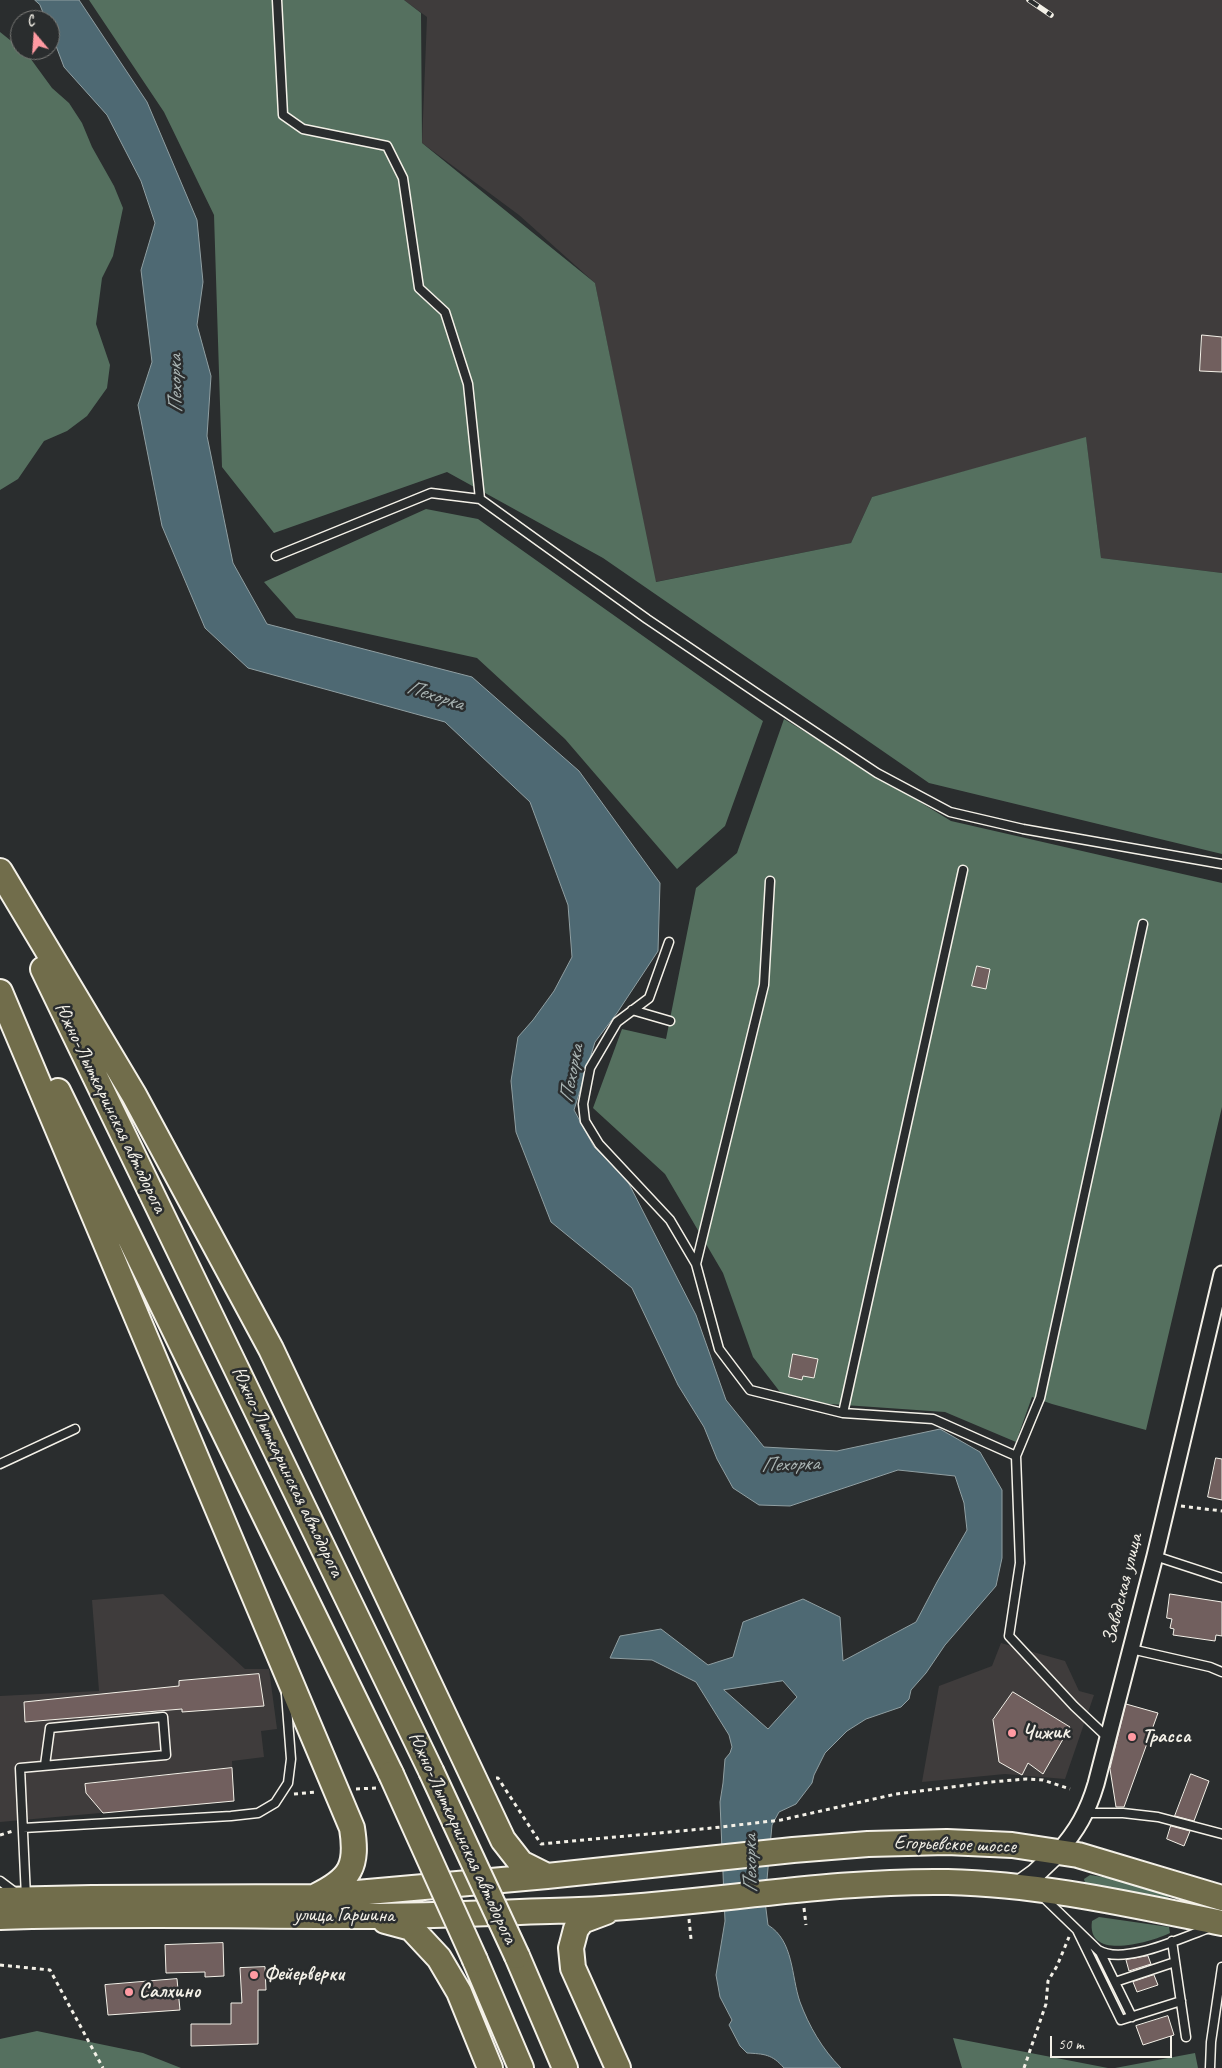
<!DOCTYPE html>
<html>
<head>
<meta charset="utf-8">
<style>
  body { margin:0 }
  #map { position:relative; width:1222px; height:2068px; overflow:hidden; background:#2a2d2e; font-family:Caveat,sans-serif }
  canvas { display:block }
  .north { position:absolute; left:10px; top:10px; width:50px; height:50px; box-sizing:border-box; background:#2a2d2e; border:1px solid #7b7b78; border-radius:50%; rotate:342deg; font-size:14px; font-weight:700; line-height:20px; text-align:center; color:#f4f1e8 }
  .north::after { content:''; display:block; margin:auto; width:18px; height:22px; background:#ff9aa2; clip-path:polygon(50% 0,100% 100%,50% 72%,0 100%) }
  .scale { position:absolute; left:1050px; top:2036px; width:122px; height:22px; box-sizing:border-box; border:2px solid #f4f1e8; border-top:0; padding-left:6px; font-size:15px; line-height:18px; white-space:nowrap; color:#f4f1e8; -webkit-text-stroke:4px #2a2d2e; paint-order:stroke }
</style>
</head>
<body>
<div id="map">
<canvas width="1222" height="2068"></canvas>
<div class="north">С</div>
<div class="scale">50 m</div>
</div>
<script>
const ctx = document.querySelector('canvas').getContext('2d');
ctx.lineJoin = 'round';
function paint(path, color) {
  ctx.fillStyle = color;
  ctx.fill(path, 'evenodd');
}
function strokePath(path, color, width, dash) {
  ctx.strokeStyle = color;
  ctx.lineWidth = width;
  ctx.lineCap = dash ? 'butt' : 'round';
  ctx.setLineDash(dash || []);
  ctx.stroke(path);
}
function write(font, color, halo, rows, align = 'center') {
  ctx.font = font + ' Caveat,sans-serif';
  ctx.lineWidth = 5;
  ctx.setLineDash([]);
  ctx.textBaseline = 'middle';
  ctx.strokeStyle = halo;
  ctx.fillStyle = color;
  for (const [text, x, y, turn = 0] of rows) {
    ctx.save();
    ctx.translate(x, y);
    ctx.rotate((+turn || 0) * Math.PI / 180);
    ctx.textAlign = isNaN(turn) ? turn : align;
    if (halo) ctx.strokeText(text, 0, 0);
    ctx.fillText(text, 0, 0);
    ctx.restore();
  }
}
const built = new Path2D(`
  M 404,0 L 1222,0 L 1222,573 L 1101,558 L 1086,438 L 872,497 L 851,543 L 655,582 L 595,283 L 519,215 L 422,143 L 427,17 Z
  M 163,1594 L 245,1669 L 269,1669 L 277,1729 L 261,1731 L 264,1757 L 232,1761 L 234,1801 L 0,1822 L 0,1696 L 99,1691 L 92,1600 Z
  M 1001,1643 L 1065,1661 L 1079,1691 L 1094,1695 L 1065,1779 L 1005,1774 L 922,1782 L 939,1686 L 992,1666 Z`);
const green = new Path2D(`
  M 89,0 L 404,0 L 421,13 L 422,143 L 595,283 L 656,582 L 851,543 L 872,497 L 1086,437 L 1101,558 L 1222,573 L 1222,854 L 929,783 L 603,558 L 447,472 L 274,533 L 222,467 L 214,215 L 164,112 Z
  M 0,32 L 20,48 L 20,50 L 25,51 L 52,88 L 69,103 L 82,123 L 92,147 L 114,186 L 123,208 L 113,256 L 102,278 L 96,324 L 110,365 L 107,388 L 87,416 L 67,431 L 44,441 L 18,479 L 0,490 Z
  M 426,509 L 478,519 L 763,721 L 725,826 L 677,869 L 565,739 L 477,658 L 296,618 L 264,582 Z
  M 784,719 L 951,821 L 1222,883 L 1222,1107 L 1146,1430 L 1052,1404 L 1032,1397 L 1016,1442 L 945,1412 L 787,1401 L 753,1357 L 723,1273 L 665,1174 L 593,1108 L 622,1029 L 666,1039 L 696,888 L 737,853 Z
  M 1090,1875 C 1106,1878 1162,1885 1169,1898 L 1162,1898 L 1085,1883 L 1084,1879 Z
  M 1099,1917 L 1169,1927 L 1170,1933 C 1151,1942 1086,1962 1092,1921 Z
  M 37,2031 L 143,2053 L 181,2068 L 0,2068 L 0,2039 Z
  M 953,2038 L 1108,2068 L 962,2068 Z
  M 1195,2053 L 1198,2068 L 1115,2068 Z`);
const water = new Path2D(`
  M 35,0 L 79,0 L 147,102 L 197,220 L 203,282 L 197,325 L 211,376 L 207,436 L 233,563 L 267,624 L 472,677 L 579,771 L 660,883 L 658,951 L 617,1013 L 595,1042 L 574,1110 L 594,1147 L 627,1180 L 696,1315 L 726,1400 L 764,1447 L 837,1451 L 940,1429 L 980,1452 L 1002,1490 L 1002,1558 L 996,1586 L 945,1645 L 926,1673 L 911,1690 L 909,1699 L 901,1707 L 866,1719 L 847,1731 L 825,1753 L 814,1775 L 812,1783 L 796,1804 L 779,1812 L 772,1825 L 765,1901 L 768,1925 C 794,1941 791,1976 800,2002 C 809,2026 822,2049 841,2068 L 784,2068 C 772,2054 764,2054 747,2053 L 740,2046 L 729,2025 L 732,2020 L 720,1997 L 716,1975 L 725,1921 L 720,1802 L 723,1783 L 725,1759 L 730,1753 L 732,1747 L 729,1735 L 696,1682 L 652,1660 L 610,1658 L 620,1636 L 661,1629 L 708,1665 L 733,1657 L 743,1622 L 803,1599 L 840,1617 L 843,1661 L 916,1622 L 937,1582 L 967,1530 L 964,1503 L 955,1476 L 898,1470 L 790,1506 L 759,1505 L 733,1488 L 717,1459 L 704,1427 L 678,1385 L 632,1288 L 551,1222 L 516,1132 L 511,1081 L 518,1037 L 533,1020 L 554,991 L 572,957 L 568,905 L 530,802 L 445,722 L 248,668 L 205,628 L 162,526 L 138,405 L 152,362 L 141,270 L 155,223 L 141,181 L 107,115 L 64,67 L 50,30 L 50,20 L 46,20 L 40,5 ZM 783,1681 L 797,1697 L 768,1729 L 724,1690 Z`);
const building = new Path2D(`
  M 1202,335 L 1222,337 L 1222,372 L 1200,371 Z
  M 977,966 L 990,969 L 986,989 L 972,986 Z
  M 793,1354 L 818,1359 L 814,1378 L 803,1376 L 802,1380 L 789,1377 Z
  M 1216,1458 L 1222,1459 L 1222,1500 L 1208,1497 Z
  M 1170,1594 L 1222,1602 L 1222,1636 L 1216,1635 L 1215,1641 L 1173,1635 L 1174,1629 L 1170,1628 L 1172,1619 L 1167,1618 Z
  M 259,1674 L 264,1706 L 182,1712 L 182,1709 L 25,1722 L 24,1702 L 179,1686 L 179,1681 Z
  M 1013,1692 L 1070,1727 L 1043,1774 L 1028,1763 L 1022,1775 L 999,1762 L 993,1720 Z
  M 1126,1704 L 1158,1713 L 1124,1807 L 1116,1807 L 1110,1769 Z
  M 232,1768 L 234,1801 L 103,1813 L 86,1793 L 85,1784 Z
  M 1191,1774 L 1209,1781 L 1194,1821 L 1175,1816 Z
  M 1171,1826 L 1190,1831 L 1184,1846 L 1167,1839 Z
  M 223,1943 L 224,1976 L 205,1977 L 205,1972 L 166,1973 L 165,1945 Z
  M 1148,1956 L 1151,1964 L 1129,1971 L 1126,1960 Z
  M 265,1967 L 266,1990 L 258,1990 L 258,2044 L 191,2046 L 191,2024 L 231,2024 L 231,2003 L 242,2003 L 240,1968 Z
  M 1154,1975 L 1158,1985 L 1137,1992 L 1133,1982 Z
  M 177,1979 L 180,2010 L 108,2015 L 105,1985 Z
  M 1168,2016 L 1174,2035 L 1143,2045 L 1136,2026 Z`);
const path = new Path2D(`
  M 1181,1506 L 1222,1511
  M 496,1778 L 498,1778 L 541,1844 L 712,1828 L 781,1820 L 896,1794 L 991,1782 L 1026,1779 L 1043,1780 L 1070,1789
  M 356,1789 L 377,1788
  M 294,1794 L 317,1792
  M 0,1835 L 13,1831
  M 804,1908 L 806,1925
  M 689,1919 L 691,1939
  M 0,1965 L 50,1970 L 103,2068
  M 1024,2068 L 1046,2004 L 1048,1981 L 1057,1966 L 1069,1937`);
const service = new Path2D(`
  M 277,0 L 283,115 L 303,129 L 387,146 L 403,178 L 419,288 L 445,312 L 468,384 L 480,499
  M 276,556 L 431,493 L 480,499 L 647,619 L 758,694 L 877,773 L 950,812 L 1023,829 L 1222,864
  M 963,870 L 843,1413 L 933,1419 L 1016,1456
  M 770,881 L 764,985 L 696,1264 L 719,1349 L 750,1390 L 843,1413
  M 669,942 L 649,998 L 617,1022 L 590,1068 L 583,1104 L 585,1121 L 599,1144 L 670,1220 L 696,1264
  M 632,1010 L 670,1021
  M 0,1464 L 75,1429
  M 1155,1556 L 1222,1578
  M 1131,1649 L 1210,1667 L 1222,1672
  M 1108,1738 L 1074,1706 L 1009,1636 L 1020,1563 L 1016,1456 L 1040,1398 L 1143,924
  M 1086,1813 L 1123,1813 L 1158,1817 L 1222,1834
  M 23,1828 L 231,1816 L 258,1813 L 275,1803 L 288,1783 L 291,1759 L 286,1694
  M 0,1881 L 16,1893
  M 1042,1896 L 1100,1952 L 1132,2017
  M 26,1897 L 20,1768 L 166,1755 L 163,1717 L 50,1728 L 45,1765
  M 1077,1930 L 1121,2020 L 1181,2001
  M 1172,1941 L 1186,2037
  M 1098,1950 C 1124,1966 1183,1937 1209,1928
  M 1115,1982 L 1175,1962
  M 1210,2068 L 1211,2042 L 1222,1967`);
const minor = new Path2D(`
  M 1058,1852 C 1077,1831 1088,1811 1096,1784 L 1155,1556 L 1222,1274`);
const tertiary = new Path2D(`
  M 1017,1887 L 1035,1874 L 1058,1852`);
const primary = new Path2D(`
  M 0,871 L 134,1095 L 271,1349 L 503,1840 L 521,1863 L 547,1876
  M 43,969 L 431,1771
  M 0,992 L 352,1828 C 358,1866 351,1879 316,1896
  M 58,1091 L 391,1774
  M 0,1900 L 92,1898 L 312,1897 L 547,1876 L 793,1850 L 868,1844 L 947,1842 L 1012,1845 L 1078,1855 L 1222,1898
  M 606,1912 L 582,1921 L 576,1929 L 571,1948 L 573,1968 L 618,2068
  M 0,1917 C 121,1913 243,1916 364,1916 C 435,1916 508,1912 579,1910 C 703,1905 824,1880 948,1882 C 1041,1884 1132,1905 1222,1923
  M 385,1921 L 411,1928 L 439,1958 L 459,1992 L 490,2068
  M 517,1956 L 565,2068
  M 475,1960 L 521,2068`);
const rail = new Path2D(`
  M 1029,0 L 1051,15`);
const primaryBridge = new Path2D(`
  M 431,1771 L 517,1956
  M 391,1774 L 475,1960`);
const markers = [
  [1012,1733,5,"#ff9aa2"],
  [1132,1737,5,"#ff9aa2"],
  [254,1975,5,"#ff9aa2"],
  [129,1992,5,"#ff9aa2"]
];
const streetNames = [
  ["Южно-Лыткаринская автодорога",110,1108,64],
  ["Южно-Лыткаринская автодорога",287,1472,64],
  ["Заводская улица",1123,1589,-76],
  ["Южно-Лыткаринская автодорога",462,1838,65],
  ["Егорьевское шоссе",955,1845,2],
  ["улица Гаршина",344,1916]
];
const poiNames = [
  ["Чижик",1022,1733],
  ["Трасса",1142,1737],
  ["Фейерверки",264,1975],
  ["Салхино",139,1992]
];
const waterNames = [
  ["Пехорка",176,384,-91],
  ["Пехорка",435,696,18],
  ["Пехорка",572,1074,-79],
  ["Пехорка",790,1465,-2],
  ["Пехорка",751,1864,-91]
];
paint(built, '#3f3c3c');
paint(green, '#55705f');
paint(water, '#4e6973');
strokePath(water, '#909fa2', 1);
paint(building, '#715f5e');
strokePath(building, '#f4f1e8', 1);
strokePath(service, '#f4f1e8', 11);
strokePath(minor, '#f4f1e8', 19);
strokePath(tertiary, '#f4f1e8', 22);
strokePath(primary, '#f4f1e8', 28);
strokePath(path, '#f4f1e8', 3, [4, 4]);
strokePath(service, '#2a2d2e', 8);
strokePath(minor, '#2a2d2e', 15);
strokePath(tertiary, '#2a2d2e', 19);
strokePath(primary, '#716d4b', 24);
strokePath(rail, '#f4f1e8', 5.5);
strokePath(rail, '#2a2d2e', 4, [11]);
strokePath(primaryBridge, '#f4f1e8', 28, []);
strokePath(primaryBridge, '#716d4b', 24);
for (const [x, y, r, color] of markers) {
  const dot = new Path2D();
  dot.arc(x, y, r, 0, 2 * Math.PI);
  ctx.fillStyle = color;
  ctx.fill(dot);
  strokePath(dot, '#2a2d2e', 2);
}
write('20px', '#f4f1e8', '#2a2d2e', streetNames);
write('bold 20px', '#f4f1e8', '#2a2d2e', poiNames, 'left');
write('italic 21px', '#a9b4b3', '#2a2d2e', waterNames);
</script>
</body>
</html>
